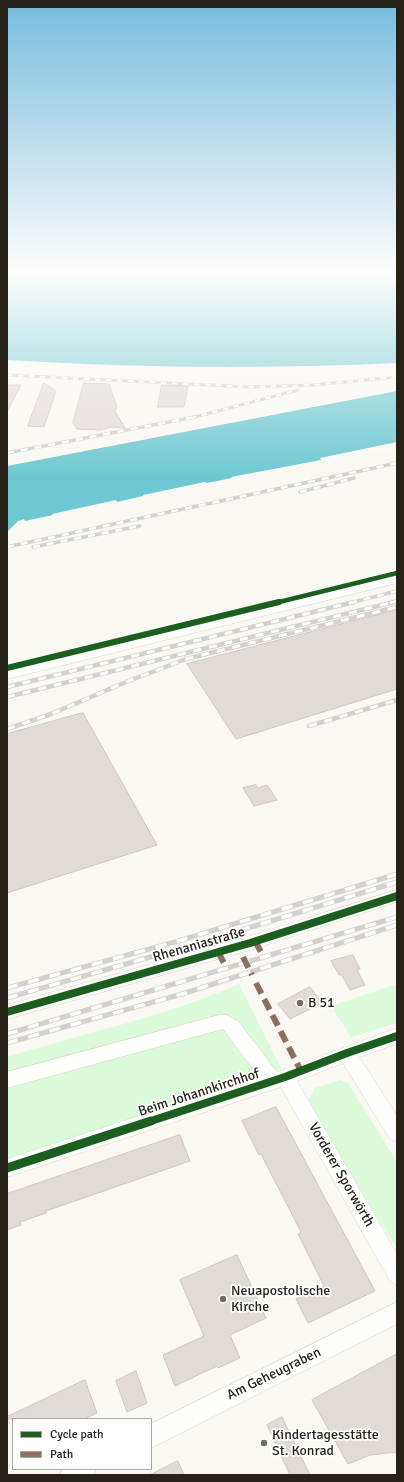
<!DOCTYPE html>
<html>
<head>
<meta charset="utf-8">
<style>
  body { margin:0 }
  #map { position:relative; width:404px; height:1482px; overflow:hidden; background:#faf8f3; font-family:Signika,sans-serif }
  canvas { display:block }
  .frame { position:absolute; inset:0; border:8px solid #26221a; pointer-events:none }
  .legend { position:absolute; left:12px; top:1418px; width:140px; height:52px; box-sizing:border-box; background:#fff; border:1px solid #a8a7a3; margin:0; padding:5px 7px; list-style:none; font-size:12px; color:#26221a }
  .legend li { display:flex; align-items:center; gap:8px; height:20px }
  .legend b { width:20px; border:1px solid #a8a7a3 }
</style>
</head>
<body>
<div id="map">
<canvas width="404" height="1482"></canvas>
<div class="frame"></div>
<ul class="legend">
<li><b style="height:5px;background:#1b5e20"></b>Cycle path</li>
<li><b style="height:5px;background:#8d6e63"></b>Path</li>
</ul>
</div>
<script>
const ctx = document.querySelector('canvas').getContext('2d');
ctx.lineJoin = 'round';
function paint(path, color) {
  ctx.fillStyle = color;
  ctx.fill(path, 'evenodd');
}
function strokePath(path, color, width, dash) {
  ctx.strokeStyle = color;
  ctx.lineWidth = width;
  ctx.lineCap = dash ? 'butt' : 'round';
  ctx.setLineDash(dash || []);
  ctx.stroke(path);
}
function write(font, color, halo, rows, align = 'center') {
  ctx.font = font + ' Signika,sans-serif';
  ctx.lineWidth = 3.5;
  ctx.setLineDash([]);
  ctx.textBaseline = 'middle';
  ctx.strokeStyle = halo;
  ctx.fillStyle = color;
  for (const [text, x, y, turn = 0] of rows) {
    ctx.save();
    ctx.translate(x, y);
    ctx.rotate((+turn || 0) * Math.PI / 180);
    ctx.textAlign = isNaN(turn) ? turn : align;
    if (halo) ctx.strokeText(text, 0, 0);
    ctx.fillText(text, 0, 0);
    ctx.restore();
  }
}
const green = new Path2D(`
  M 239,984 L 281,1068 L 253,1079 L 7,1159 L 7,1057 C 84,1033 164,1017 239,984 Z
  M 397,984 L 397,1023 L 351,1037 L 331,1006 Z
  M 340,1080 L 348,1083 L 397,1162 L 397,1249 L 306,1102 L 309,1100 L 315,1088 Z`);
const water = new Path2D(`
  M 7,270 L 397,270 L 397,363 C 267,369 137,368 7,360 Z
  M 397,391 L 397,442 L 320,458 L 321,460 L 231,477 L 232,478 L 207,483 L 205,482 L 143,495 L 143,496 L 117,502 L 116,500 L 52,514 L 53,515 L 25,521 L 24,519 L 18,521 L 7,532 L 7,466 Z`);
const building = new Path2D(`
  M 44,383 L 56,391 L 44,427 L 28,426 Z
  M 84,383 L 109,384 L 117,407 L 115,411 L 125,428 L 112,427 L 100,430 L 77,429 L 73,423 Z
  M 7,385 L 21,385 L 7,412 Z
  M 162,385 L 188,386 L 184,407 L 158,407 Z
  M 397,610 L 397,689 L 236,739 L 187,664 Z
  M 83,713 L 157,845 L 7,893 L 7,734 Z
  M 256,785 L 258,788 L 267,785 L 277,800 L 254,806 L 243,788 Z
  M 353,955 L 360,969 L 357,970 L 365,985 L 350,990 L 342,975 L 339,975 L 331,961 Z
  M 310,987 L 322,1003 L 290,1019 L 278,1004 Z
  M 276,1107 L 375,1291 L 308,1323 L 296,1299 L 324,1286 L 298,1234 L 301,1232 L 261,1154 L 259,1155 L 242,1121 Z
  M 180,1135 L 190,1161 L 46,1211 L 46,1213 L 20,1222 L 21,1225 L 7,1230 L 7,1194 Z
  M 237,1255 L 266,1318 L 230,1335 L 240,1358 L 218,1368 L 217,1366 L 175,1386 L 163,1355 L 204,1336 L 180,1280 Z
  M 397,1354 L 397,1452 L 370,1455 L 348,1464 L 312,1400 Z
  M 136,1371 L 147,1403 L 127,1412 L 116,1381 Z
  M 85,1380 L 97,1413 L 84,1419 L 7,1419 L 7,1417 Z
  M 282,1417 L 310,1475 L 290,1475 L 267,1425 Z
  M 178,1461 L 184,1475 L 150,1475 Z`);
const minor = new Path2D(`
  M 397,575 L 397,583 L 7,679 L 7,671 Z
  M 397,890 L 397,902 L 250,950 L 7,1019 L 7,1005 L 250,936 Z
  M 219,1015 L 226,1015 L 238,1021 L 277,1072 L 397,1028 L 397,1044 L 359,1057 L 397,1116 L 397,1142 L 390,1139 L 343,1063 L 297,1081 L 397,1254 L 397,1285 L 390,1281 L 281,1087 L 7,1177 L 7,1159 L 259,1077 L 223,1029 L 7,1088 L 7,1072 Z
  M 397,1302 L 397,1324 L 151,1448 L 151,1424 Z
  M 63,1469 L 96,1469 L 93,1475 L 60,1475 Z`);
const railFar3 = new Path2D(`
  M 7,375 L 249,387 L 313,385 L 397,377
  M 191,418 L 298,390`);
const railFar2 = new Path2D(`
  M 7,453 L 195,417
  M 300,492 L 354,478
  M 7,547 L 397,463
  M 33,547 L 140,526
  M 350,603 L 397,591
  M 390,603 L 397,601`);
const railFar1 = new Path2D(`
  M 7,687 L 354,602
  M 7,697 L 394,602
  M 309,726 L 397,700
  M 7,729 L 51,714 L 126,682 L 186,659 L 397,607`);
const rail = new Path2D(`
  M 7,988 L 175,942 L 397,874
  M 7,998 L 203,942 L 397,882
  M 7,1034 L 397,917
  M 7,1043 L 182,994 L 397,925`);
const quiet = new Path2D(`
  M 255,941 L 261,952
  M 218,952 L 224,963
  M 243,957 L 252,975
  M 256,983 L 301,1071`);
const cyclewayFar3 = new Path2D(`
  M 275,603 L 397,573`);
const cyclewayFar2 = new Path2D(`
  M 7,668 L 279,602`);
const cyclewayFar1 = new Path2D(`
  M 7,1012 L 250,943 L 397,896
  M 148,1122 L 285,1077 L 347,1053 L 397,1036`);
const cycleway = new Path2D(`
  M 7,1168 L 151,1121`);
const markers = [
  [300,1003,4,"#706d66"],
  [223,1299,4,"#706d66"],
  [264,1443,4,"#706d66"]
];
const nearStreetnames = [
  ["Rhenaniastraße",199,945,-16],
  ["Beim Johannkirchhof",199,1093,-18],
  ["Vorderer Sporwörth",341,1175,60],
  ["Am Geheugraben",274,1374,-26]
];
const nearPoinames = [
  ["B 51",308,1003],
  ["Neuapostolische",231,1291],
  ["Kirche",231,1307],
  ["Kindertagesstätte",272,1435],
  ["St. Konrad",272,1451]
];
paint(green, '#dbfad9');
paint(water, '#6ec8d1');
paint(building, '#e1dbd8');
strokePath(building, '#cbc5c3', 1);
strokePath(minor, '#d7d4cd', 1);
paint(minor, '#fefefd');
strokePath(railFar3, '#d2d1cf', 3);
strokePath(railFar2, '#d2d1cf', 3.5);
strokePath(railFar1, '#d2d1cf', 4.5);
strokePath(rail, '#d2d1cf', 5);
strokePath(railFar3, '#fff', 2, [5.5]);
strokePath(railFar2, '#fff', 2.5, [7]);
strokePath(railFar1, '#fff', 3, [8]);
strokePath(rail, '#fff', 3.5, [11]);
strokePath(quiet, '#8d6e63', 6, [12, 6]);
strokePath(cyclewayFar3, '#1b5e20', 4.5);
strokePath(cyclewayFar2, '#1b5e20', 6);
strokePath(cyclewayFar1, '#1b5e20', 8);
strokePath(cycleway, '#1b5e20', 9);
const sky = ctx.createLinearGradient(0, 0, 0, 477);
sky.addColorStop(0, '#77bcdf');
sky.addColorStop(0.57, '#fdfcfa');
sky.addColorStop(1, '#fdfcfa00');
ctx.fillStyle = sky;
ctx.fillRect(0, 0, 404, 477);
for (const [x, y, r, color] of markers) {
  const dot = new Path2D();
  dot.arc(x, y, r, 0, 2 * Math.PI);
  ctx.fillStyle = color;
  ctx.fill(dot);
  strokePath(dot, '#fff', 1.5);
}
write('14px', '#26221a', '#fff', nearStreetnames);
write('14px', '#26221a', '#fff', nearPoinames, 'left');
</script>
</body>
</html>
